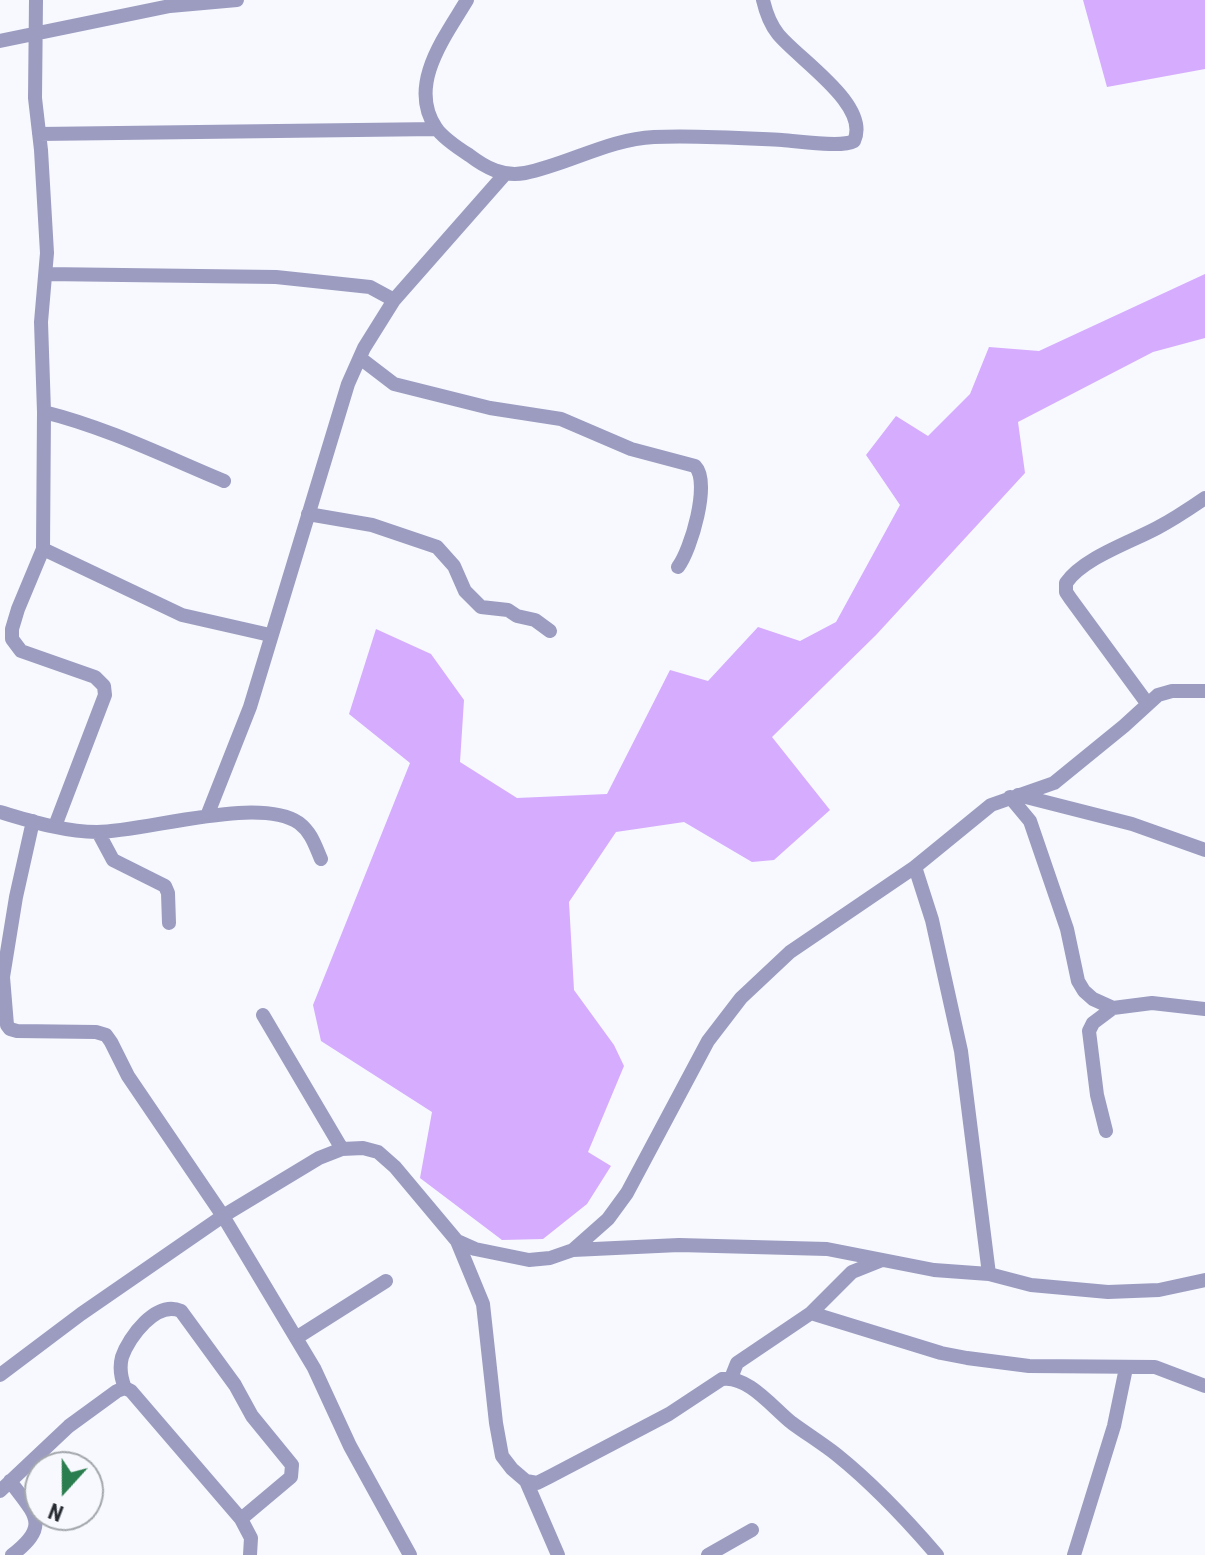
<!DOCTYPE html>
<html>
<head>
<meta charset="utf-8">
<style>
  body { margin:0 }
  #map { position:relative; width:1205px; height:1555px; overflow:hidden; background:#f7f9fe; font-family:"Roboto Condensed",sans-serif }
  canvas { display:block }
  .north { position:absolute; left:24px; top:1451px; width:80px; height:80px; box-sizing:border-box; background:#f7f9fe; border:2px solid #a3a7ac; border-radius:50%; rotate:201deg; font-size:22px; font-weight:700; line-height:32px; text-align:center; color:#262b32 }
  .north::after { content:''; display:block; margin:auto; width:28px; height:36px; background:#2a7d4e; clip-path:polygon(50% 0,100% 100%,50% 72%,0 100%) }
</style>
</head>
<body>
<div id="map">
<canvas width="1205" height="1555"></canvas>
<div class="north">N</div>
</div>
<script>
const ctx = document.querySelector('canvas').getContext('2d');
ctx.lineJoin = 'round';
function paint(path, color) {
  ctx.fillStyle = color;
  ctx.fill(path, 'evenodd');
}
function strokePath(path, color, width, dash) {
  ctx.strokeStyle = color;
  ctx.lineWidth = width;
  ctx.lineCap = dash ? 'butt' : 'round';
  ctx.setLineDash(dash || []);
  ctx.stroke(path);
}
const forest = new Path2D(`
  M 1083,0 L 1205,0 L 1205,69 L 1107,87 Z
  M 1205,274 L 1205,338 L 1153,352 L 1018,422 L 1025,473 L 876,635 L 772,737 L 830,810 L 774,860 L 752,862 L 684,822 L 616,832 L 569,902 L 574,990 L 614,1045 L 624,1066 L 588,1152 L 611,1166 L 587,1204 L 543,1239 L 502,1240 L 420,1178 L 432,1112 L 321,1041 L 313,1005 L 410,763 L 349,714 L 376,629 L 431,654 L 464,700 L 460,762 L 517,798 L 607,794 L 670,670 L 708,681 L 758,627 L 800,641 L 836,622 L 900,505 L 866,455 L 896,416 L 928,436 L 970,394 L 989,347 L 1039,351 Z`);
const street = new Path2D(`
  M 36,0 L 35,98 L 41,150 L 47,253 L 41,322 L 44,412 L 43,549 L 18,609 L 12,629 L 12,639 L 21,651 L 95,677 L 104,686 L 105,695 L 55,826
  M 467,0 C 445,37 407,85 436,128 C 444,139 458,148 469,155 C 486,168 503,177 525,173 C 569,164 609,139 654,137 C 696,135 740,138 782,140 C 799,141 841,148 854,141 C 871,105 798,59 778,34 C 770,24 766,13 763,0
  M 0,41 L 170,6 L 237,0
  M 39,134 L 437,129
  M 46,274 L 276,277 L 370,287 L 394,300
  M 360,358 L 394,384 L 490,408 L 561,419 L 631,449 L 695,466 C 711,482 691,550 678,567
  M 44,412 C 108,428 164,456 224,481
  M 308,514 L 372,525 L 437,547 L 454,566 L 465,591 L 481,607 L 508,610 L 517,616 L 535,620 L 550,631
  M 43,549 L 182,615 L 270,635
  M 1147,703 L 1070,598 L 1066,592 L 1066,583 C 1083,558 1131,542 1157,528 C 1174,519 1189,509 1205,498
  M 1018,795 L 1132,824 L 1205,850
  M 1010,797 L 1030,821 L 1067,929 L 1078,981 L 1084,991 L 1093,999 L 1113,1008 L 1152,1003 L 1205,1009
  M 0,812 C 31,821 65,832 97,832 C 145,832 258,795 299,823 C 311,832 315,845 321,859
  M 207,816 L 250,707 L 348,384 L 364,348 L 394,300 L 505,174
  M 33,821 L 16,897 L 3,977 L 7,1025 L 10,1029 L 17,1031 L 96,1032 L 106,1035 L 111,1042 L 128,1076 L 223,1216 L 314,1368 L 350,1446 L 410,1555
  M 98,832 L 113,860 L 165,886 L 168,893 L 169,923
  M 915,867 L 932,920 L 961,1051 L 989,1274
  M 263,1015 L 342,1149
  M 1106,1131 L 1097,1095 L 1089,1031 L 1093,1023 L 1113,1008
  M 457,1241 L 475,1249 L 529,1260 L 550,1258 L 573,1250 L 608,1219 L 627,1193 L 708,1041 L 741,998 L 790,952 L 915,867 L 991,805 L 1054,783 L 1124,726 L 1158,695 L 1172,691 L 1205,691
  M 573,1250 L 679,1245 L 827,1249 L 934,1270 L 989,1274 L 1031,1285 L 1108,1292 L 1159,1290 L 1205,1280
  M 811,1313 L 941,1353 L 967,1358 L 1029,1366 L 1155,1367 L 1205,1386
  M 296,1338 L 386,1281
  M 0,1375 L 81,1314 L 223,1216 L 319,1158 L 342,1149 L 363,1148 L 378,1152 L 395,1167 L 457,1241 L 483,1304 L 496,1423 L 502,1456 L 512,1469 L 526,1481 L 537,1483 L 549,1477 L 669,1414 L 722,1379 C 748,1375 773,1408 792,1423 C 807,1434 823,1444 837,1455 C 873,1484 907,1520 937,1555
  M 731,1378 L 737,1363 L 811,1313 L 852,1272 L 882,1260
  M 10,1481 C 35,1515 51,1525 12,1555
  M 526,1481 L 558,1555
  M 0,1491 L 69,1426 L 117,1391 L 125,1388
  M 241,1519 L 291,1477 L 292,1465 L 252,1416 L 235,1385 L 181,1311 C 156,1300 129,1337 122,1357 C 119,1368 121,1378 125,1388 L 131,1391 L 241,1519 L 251,1538 L 250,1555
  M 708,1555 L 752,1530
  M 1074,1555 L 1114,1426 L 1126,1368`);
paint(forest, '#d6acfe');
strokePath(street, '#9c9cc1', 14);
</script>
</body>
</html>
